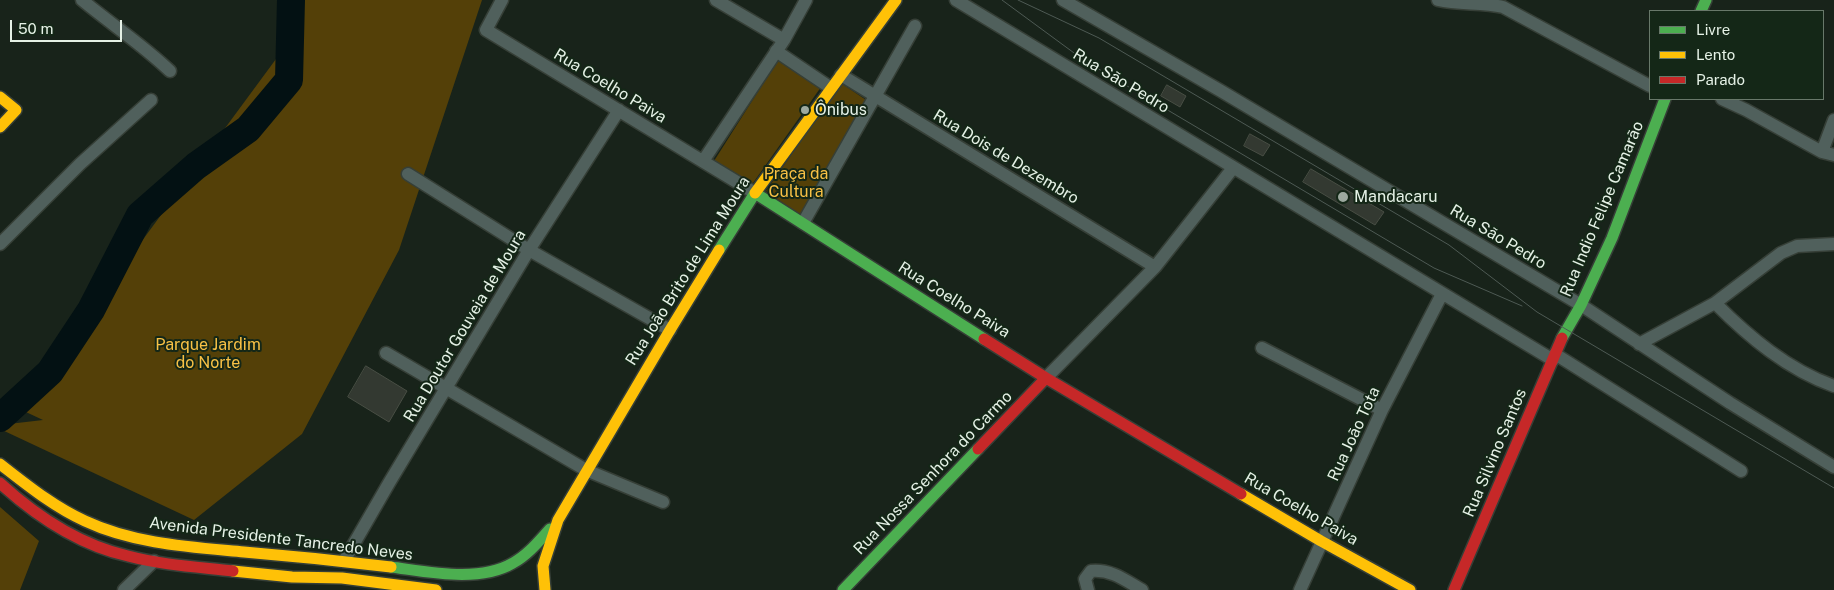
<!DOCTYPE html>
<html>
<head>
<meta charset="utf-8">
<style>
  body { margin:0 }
  #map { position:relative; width:1834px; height:590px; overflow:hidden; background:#18231a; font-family:"Public Sans",sans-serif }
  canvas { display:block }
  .legend { position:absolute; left:1649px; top:10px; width:175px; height:90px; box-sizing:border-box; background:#142717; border:1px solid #68786a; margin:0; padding:6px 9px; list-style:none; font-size:15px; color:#e5f1e6 }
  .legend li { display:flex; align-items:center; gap:10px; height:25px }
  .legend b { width:25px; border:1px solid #68786a }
  .scale { position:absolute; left:10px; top:20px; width:112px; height:22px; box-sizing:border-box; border:2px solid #e5f1e6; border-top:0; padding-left:6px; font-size:15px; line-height:18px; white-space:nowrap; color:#e5f1e6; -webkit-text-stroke:4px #142717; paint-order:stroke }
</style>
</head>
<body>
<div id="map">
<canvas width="1834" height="590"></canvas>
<ul class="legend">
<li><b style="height:6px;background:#4caf50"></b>Livre</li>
<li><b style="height:6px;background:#ffc107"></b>Lento</li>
<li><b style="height:6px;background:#c62828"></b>Parado</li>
</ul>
<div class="scale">50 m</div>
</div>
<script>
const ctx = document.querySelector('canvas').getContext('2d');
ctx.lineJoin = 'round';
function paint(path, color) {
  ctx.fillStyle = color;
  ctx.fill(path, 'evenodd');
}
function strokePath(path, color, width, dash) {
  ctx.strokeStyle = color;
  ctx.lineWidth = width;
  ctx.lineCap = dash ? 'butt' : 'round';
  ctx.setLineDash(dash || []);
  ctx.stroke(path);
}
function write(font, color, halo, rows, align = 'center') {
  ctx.font = font + ' "Public Sans",sans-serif';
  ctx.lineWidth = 4;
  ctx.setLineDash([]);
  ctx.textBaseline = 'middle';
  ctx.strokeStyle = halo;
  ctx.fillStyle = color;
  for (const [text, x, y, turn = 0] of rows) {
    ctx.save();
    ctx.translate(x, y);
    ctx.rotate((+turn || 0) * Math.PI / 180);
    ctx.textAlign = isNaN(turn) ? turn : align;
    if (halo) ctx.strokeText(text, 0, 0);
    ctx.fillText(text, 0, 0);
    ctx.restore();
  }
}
const green = new Path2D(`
  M 279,0 L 482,0 L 399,250 L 302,434 L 194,520 L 0,429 L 0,425 L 43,420 L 13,406 L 91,310 L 290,40 Z
  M 783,52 L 826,80 L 753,183 L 714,161 Z
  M 841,83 L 869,102 L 801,216 L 766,191 Z
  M 0,507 L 39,541 L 20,590 L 0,590 Z`);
const river = new Path2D(`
  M 0,418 L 50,372 L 91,310 L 140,215 L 196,166 L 248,129 L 289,80 L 291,0`);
const building = new Path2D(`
  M 1167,85 L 1186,96 L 1180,107 L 1161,96 Z
  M 1250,134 L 1270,145 L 1263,156 L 1244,146 Z
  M 1311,169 L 1384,212 L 1375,225 L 1303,182 Z
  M 366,366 L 407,391 L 389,422 L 348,397 Z`);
const street = new Path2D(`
  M 82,0 C 111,24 143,45 170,71
  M 502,0 L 486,30 L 755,193
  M 716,0 L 784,40
  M 956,0 L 1553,360
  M 1063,0 L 1221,91 L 1581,305 L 1730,403 L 1834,467
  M 1438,0 C 1460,5 1481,2 1503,7 L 1650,86
  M 776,51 L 831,88
  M 841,75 L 1155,267
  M 1722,99 L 1746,110 L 1822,152 L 1834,155
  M 1822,152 L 1834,120
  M 703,161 L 784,40 L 806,0
  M 408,174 L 529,250 L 670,330
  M 803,223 L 915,26
  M 0,244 L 80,164 L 151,100
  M 1715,303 C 1749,337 1788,370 1834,386
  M 1639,344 L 1715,303 L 1781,253 L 1797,246 L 1834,244
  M 1262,348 L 1382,410
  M 386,353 L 586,470 L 663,502
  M 1555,354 L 1741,471
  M 1046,378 L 1155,267 L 1233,168
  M 344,561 L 389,483 L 529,250 L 619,110
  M 124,590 L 154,561
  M 1088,590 L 1085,579 L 1091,571 C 1111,569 1125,580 1142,590
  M 1300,590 L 1382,410 L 1442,294`);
const fast = new Path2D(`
  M 1701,11 L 1706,0
  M 719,250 L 755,193 L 984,339
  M 1562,338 L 1581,305 L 1612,238 L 1665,99
  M 391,567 C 429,572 479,583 513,563 C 528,555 539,541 550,529
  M 843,590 L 978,449`);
const slow = new Path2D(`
  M 0,97 L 16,110 L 0,127
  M 755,193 L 896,0
  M 0,464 C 27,485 54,507 85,521 C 134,544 191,547 244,552 C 293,556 342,561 391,567
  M 1241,494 L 1321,541 L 1410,590
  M 233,571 L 292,577 L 342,578 L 436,590
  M 545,590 L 543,566 L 558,520 L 670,330 L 719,250`);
const jam = new Path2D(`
  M 984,339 L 1046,378 L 1241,494
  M 978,449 L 1046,378
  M 0,483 C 36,516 80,545 128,556 C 162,565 198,567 233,571
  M 1454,590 L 1562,338`);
const tram = new Path2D(`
  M 1002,0 L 1085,61 L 1434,268 L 1522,306
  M 1018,0 L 1099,38 L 1449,245 L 1537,312 L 1834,488`);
const markers = [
  [805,110,5,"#9da99f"],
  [1343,197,6,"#9da99f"]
];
const streetNames = [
  ["Rua São Pedro",1121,81,31],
  ["Rua Coelho Paiva",610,86,31],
  ["Rua Dois de Dezembro",1006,157,31],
  ["Rua Indio Felipe Camarão",1602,209,-67],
  ["Rua São Pedro",1498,237,31],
  ["Rua João Brito de Lima Moura",688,271,-58],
  ["Rua Coelho Paiva",954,300,32],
  ["Rua Doutor Gouveia de Moura",465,326,-59],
  ["Rua João Tota",1354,434,-65],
  ["Rua Silvino Santos",1495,453,-67],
  ["Rua Nossa Senhora do Carmo",933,473,-46],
  ["Rua Coelho Paiva",1301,509,30],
  ["Avenida Presidente Tancredo Neves",281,539,7]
];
const poiNames = [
  ["Ônibus",815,110],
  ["Mandacaru",1354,197]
];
const parkNames = [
  ["Praça da",796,174],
  ["Cultura",796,192],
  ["Parque Jardim",208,345],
  ["do Norte",208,363]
];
paint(green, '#544008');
strokePath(river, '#031113', 28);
paint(building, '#333931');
strokePath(building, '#484e44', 1);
strokePath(street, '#363f37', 15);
strokePath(fast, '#363f37', 14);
strokePath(slow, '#363f37', 14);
strokePath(jam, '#363f37', 14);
strokePath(street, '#50605c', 12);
strokePath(fast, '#4caf50', 11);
strokePath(slow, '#ffc107', 11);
strokePath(jam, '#c62828', 11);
strokePath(tram, '#4e5a54', 1);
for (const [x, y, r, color] of markers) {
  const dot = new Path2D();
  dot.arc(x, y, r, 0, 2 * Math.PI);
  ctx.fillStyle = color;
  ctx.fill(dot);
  strokePath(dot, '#142717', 2);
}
write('16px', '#e5f1e6', '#142717', streetNames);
write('16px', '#e5f1e6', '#142717', poiNames, 'left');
write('16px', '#f8c145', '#142717', parkNames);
</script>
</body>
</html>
